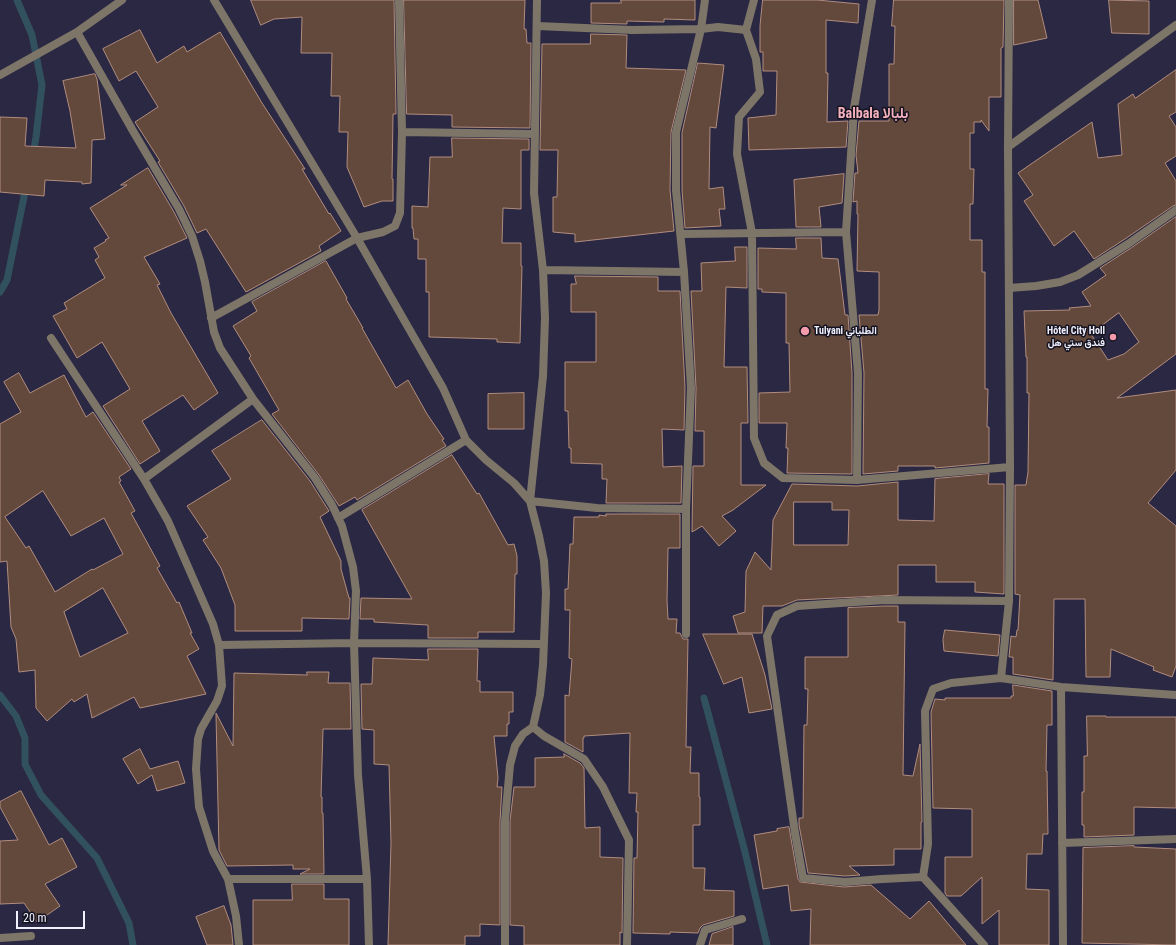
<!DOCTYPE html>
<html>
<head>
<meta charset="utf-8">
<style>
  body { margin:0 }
  #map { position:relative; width:1176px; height:945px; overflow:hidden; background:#2b2843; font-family:"Roboto Condensed",sans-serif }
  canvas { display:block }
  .scale { position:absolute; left:16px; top:911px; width:69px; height:18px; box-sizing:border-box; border:2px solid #f1f0ff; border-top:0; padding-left:5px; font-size:12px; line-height:14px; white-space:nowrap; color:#f1f0ff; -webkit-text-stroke:3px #14131f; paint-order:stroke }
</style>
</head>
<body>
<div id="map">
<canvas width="1176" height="945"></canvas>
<div class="scale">20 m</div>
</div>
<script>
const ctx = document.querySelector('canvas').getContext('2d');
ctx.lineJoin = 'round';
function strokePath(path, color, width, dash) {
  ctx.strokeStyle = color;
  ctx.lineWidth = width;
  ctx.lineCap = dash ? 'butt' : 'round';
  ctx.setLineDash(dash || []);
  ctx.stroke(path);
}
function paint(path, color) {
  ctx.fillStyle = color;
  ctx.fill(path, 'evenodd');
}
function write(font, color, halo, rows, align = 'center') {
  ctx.font = font + ' "Roboto Condensed",Vazirmatn,sans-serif';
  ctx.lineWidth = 3;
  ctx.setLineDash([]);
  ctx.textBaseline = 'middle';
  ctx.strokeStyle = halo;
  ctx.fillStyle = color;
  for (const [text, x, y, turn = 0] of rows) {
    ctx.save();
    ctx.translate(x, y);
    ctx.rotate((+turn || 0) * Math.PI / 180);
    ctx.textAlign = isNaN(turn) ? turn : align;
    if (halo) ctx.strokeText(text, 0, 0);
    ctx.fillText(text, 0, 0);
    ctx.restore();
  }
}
const stream = new Path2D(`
  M 17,0 L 32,35 L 42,85 L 36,137 L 33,155
  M 0,292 L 7,280 L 26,187
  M 0,695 L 16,716 L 25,738 L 25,764 L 41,795 L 97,858 L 129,923 L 133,945
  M 704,698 L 745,852 L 767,945`);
const building = new Path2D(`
  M 251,0 L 394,0 L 396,114 L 393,114 L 392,179 L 393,179 L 393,201 L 382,201 L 364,207 L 347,167 L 348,132 L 339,132 L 340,96 L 331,96 L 332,53 L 301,53 L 302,17 L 274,19 L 261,25 Z
  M 404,0 L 525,0 L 524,29 L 526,29 L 527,43 L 531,43 L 530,128 L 452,127 L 452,115 L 407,114 Z
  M 621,0 L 695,0 L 695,20 L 664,19 L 664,22 L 627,21 L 627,24 L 591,23 L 591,3 L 621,3 Z
  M 763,0 L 817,0 L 859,4 L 858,23 L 826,20 L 826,73 L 828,73 L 827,122 L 848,121 L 846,147 L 749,150 L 748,118 L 776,115 L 777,71 L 763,71 L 763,52 L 760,52 L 760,26 Z
  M 894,0 L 1004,0 L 1003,47 L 1001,48 L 1001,97 L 989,97 L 989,131 L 981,120 L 981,122 L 974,122 L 974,133 L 970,133 L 970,169 L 974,169 L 973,204 L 970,204 L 970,240 L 982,240 L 982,272 L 985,272 L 985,389 L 988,389 L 987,427 L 989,427 L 989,463 L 935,468 L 935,466 L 898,466 L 898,471 L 863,474 L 864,373 L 859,315 L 878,315 L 879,310 L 879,272 L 857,271 L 858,214 L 857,214 L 857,201 L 853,202 L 855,173 L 858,173 L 856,155 L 859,121 L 889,121 L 889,64 L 894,64 L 895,26 L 892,26 Z
  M 1014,0 L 1038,0 L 1047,38 L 1014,45 Z
  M 1109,0 L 1149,1 L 1149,34 L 1112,33 Z
  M 140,30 L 157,63 L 184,46 L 187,52 L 220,32 L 262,103 L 305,169 L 302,169 L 329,214 L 330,213 L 341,231 L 319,246 L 321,251 L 246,292 L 206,229 L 197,233 L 184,206 L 158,162 L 160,161 L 135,122 L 158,107 L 136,71 L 119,81 L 103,49 Z
  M 591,34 L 627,35 L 626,68 L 686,70 L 671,132 L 670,190 L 674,231 L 575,242 L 575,234 L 553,232 L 553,197 L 557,197 L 558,150 L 540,150 L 542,44 L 590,44 Z
  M 698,63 L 724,65 L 716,128 L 710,127 L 709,189 L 723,187 L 725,209 L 719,209 L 721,226 L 685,228 L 682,190 L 682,133 Z
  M 1176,70 L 1176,112 L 1169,116 L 1176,127 L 1176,156 L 1165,163 L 1176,181 L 1176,205 L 1173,206 L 1125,239 L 1094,259 L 1074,231 L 1054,246 L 1024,201 L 1033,195 L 1018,173 L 1092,122 L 1098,158 L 1122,155 L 1118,104 L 1133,94 L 1135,98 Z
  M 95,74 L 97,79 L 105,139 L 92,140 L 91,183 L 82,184 L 82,182 L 45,180 L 44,196 L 0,192 L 0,117 L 27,118 L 25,146 L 76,148 L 70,111 L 63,81 Z
  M 452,138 L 529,139 L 529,150 L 521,150 L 521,209 L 503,208 L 502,243 L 521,243 L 521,266 L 522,266 L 520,343 L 497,342 L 497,339 L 429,337 L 429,292 L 426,292 L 426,259 L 418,259 L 418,239 L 414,239 L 413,228 L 412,228 L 412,206 L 428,207 L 430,157 L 452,157 Z
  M 148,168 L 174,212 L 187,238 L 144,257 L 160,284 L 157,285 L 171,313 L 218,393 L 194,410 L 183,395 L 142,421 L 160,451 L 140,464 L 103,406 L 130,389 L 102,342 L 77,358 L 53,316 L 67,309 L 64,303 L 105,278 L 95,260 L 99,257 L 94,248 L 106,241 L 105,240 L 109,238 L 90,208 L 127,185 L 121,185 Z
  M 844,174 L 842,203 L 819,207 L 821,227 L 796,227 L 794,180 Z
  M 1176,217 L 1176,354 L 1117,398 L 1176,390 L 1176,470 L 1148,503 L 1176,526 L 1176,666 L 1172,677 L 1153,670 L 1154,667 L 1111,649 L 1110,677 L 1086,677 L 1085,599 L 1054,599 L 1053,680 L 1013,674 L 1013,657 L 1009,657 L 1011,636 L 1016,637 L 1017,630 L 1018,630 L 1020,595 L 1015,594 L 1015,485 L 1026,485 L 1028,472 L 1029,393 L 1027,393 L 1027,357 L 1026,357 L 1024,311 L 1070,310 L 1069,308 L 1091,306 L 1082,292 L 1106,275 L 1100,268 L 1131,248 ZM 1119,313 L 1139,342 L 1124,354 L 1108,360 L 1091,334 Z
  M 796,238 L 821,238 L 822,258 L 838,259 L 845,315 L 848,315 L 852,373 L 852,474 L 787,473 L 788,448 L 786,448 L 787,423 L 759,423 L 759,393 L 790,392 L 789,343 L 786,343 L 786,293 L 762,292 L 762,289 L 758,289 L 758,248 L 796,249 Z
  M 735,247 L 747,247 L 747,288 L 726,287 L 724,367 L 747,367 L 748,423 L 741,423 L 741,485 L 766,485 L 733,510 L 722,516 L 736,531 L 719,546 L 702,526 L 692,532 L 693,466 L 704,466 L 704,431 L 695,431 L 696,388 L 691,291 L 702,291 L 701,263 L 735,261 Z
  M 326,261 L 347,298 L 346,299 L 363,328 L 362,328 L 396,388 L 408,380 L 427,414 L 444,439 L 442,440 L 446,446 L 357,500 L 355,497 L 339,506 L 319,475 L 272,414 L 279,410 L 249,358 L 251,356 L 233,326 L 257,311 L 252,302 Z
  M 575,276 L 658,277 L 658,291 L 680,291 L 685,388 L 684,430 L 662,429 L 663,467 L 682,466 L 681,503 L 606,503 L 607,479 L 602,479 L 602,464 L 571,463 L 571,448 L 569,448 L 568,411 L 565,411 L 565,362 L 596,362 L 596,312 L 571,312 L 571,284 L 576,284 Z
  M 19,373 L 30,393 L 64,375 L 86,417 L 93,412 L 131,469 L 119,477 L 121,481 L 119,482 L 135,511 L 131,513 L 160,566 L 157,568 L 177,603 L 179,602 L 192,633 L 190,633 L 199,649 L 187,656 L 206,694 L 140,708 L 134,697 L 92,718 L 87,694 L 74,702 L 72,699 L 47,721 L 36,708 L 35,670 L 19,672 L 16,639 L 11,627 L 7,561 L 0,562 L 0,424 L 21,412 L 4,382 ZM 43,491 L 71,536 L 104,518 L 123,554 L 93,570 L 92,569 L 55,592 L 29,546 L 26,548 L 5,517 ZM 103,588 L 128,633 L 80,657 L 64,612 Z
  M 524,393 L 524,429 L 488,429 L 488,394 Z
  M 262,420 L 310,481 L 329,511 L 320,517 L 341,561 L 341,569 L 349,598 L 350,598 L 349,619 L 302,618 L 302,631 L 235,631 L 235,605 L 221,568 L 203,540 L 208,537 L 187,506 L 231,479 L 212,451 Z
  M 452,455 L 477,494 L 479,493 L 508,545 L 514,544 L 517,556 L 517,574 L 515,574 L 514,632 L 478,632 L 478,638 L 428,638 L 428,625 L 374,622 L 374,619 L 360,619 L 361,598 L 412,599 L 362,510 Z
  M 989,474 L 988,484 L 1004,484 L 1004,594 L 975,592 L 975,582 L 936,582 L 936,565 L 898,565 L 898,595 L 797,600 L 782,606 L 763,606 L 762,633 L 738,633 L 733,616 L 745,612 L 746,571 L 755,552 L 771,570 L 773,520 L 792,484 L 857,486 L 898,482 L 898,520 L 934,521 L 935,479 ZM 794,502 L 832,502 L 832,510 L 849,510 L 848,545 L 794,545 Z
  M 606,514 L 680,514 L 680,548 L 668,548 L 667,600 L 668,619 L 677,619 L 676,633 L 680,633 L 683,639 L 688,639 L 686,747 L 691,747 L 690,773 L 699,773 L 699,797 L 700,797 L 700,825 L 693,825 L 693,868 L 705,868 L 704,890 L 734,891 L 734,916 L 703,925 L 700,928 L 698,933 L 670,932 L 670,934 L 633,933 L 634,858 L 637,858 L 638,812 L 636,812 L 637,793 L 629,793 L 630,733 L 584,736 L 584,738 L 583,738 L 583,752 L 565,742 L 565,695 L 569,696 L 572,659 L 569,658 L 570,610 L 565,610 L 565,589 L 568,589 L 570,544 L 573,544 L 574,517 L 599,517 L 599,515 L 606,516 Z
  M 884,606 L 898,606 L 898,622 L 905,622 L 903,775 L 913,776 L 920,744 L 922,822 L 921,822 L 921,849 L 894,849 L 894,865 L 849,866 L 860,875 L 845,876 L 808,873 L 799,825 L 799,818 L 803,818 L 804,725 L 807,725 L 808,689 L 805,689 L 805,657 L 848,657 L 848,608 Z
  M 945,630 L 1000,635 L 998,656 L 944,651 L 943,640 Z
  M 703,634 L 752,634 L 765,675 L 772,709 L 749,713 L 742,677 L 724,684 Z
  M 428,649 L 478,649 L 477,681 L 480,681 L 480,692 L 513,692 L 513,712 L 509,712 L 509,724 L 507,724 L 507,736 L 494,736 L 498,778 L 497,787 L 502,787 L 500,821 L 500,925 L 480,924 L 480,936 L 465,936 L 465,945 L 388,945 L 391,843 L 389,765 L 374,764 L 374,730 L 362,729 L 361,684 L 372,684 L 373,658 L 428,660 Z
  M 307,672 L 329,672 L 328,683 L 350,683 L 351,729 L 323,729 L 321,797 L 322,797 L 322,813 L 323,813 L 324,874 L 300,874 L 310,869 L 293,869 L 293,865 L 227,866 L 219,850 L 216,715 L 216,713 L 233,746 L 234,673 L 307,675 Z
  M 1013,685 L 1052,691 L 1052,725 L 1047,725 L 1046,771 L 1047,771 L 1048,834 L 1043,834 L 1042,854 L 1027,854 L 1026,889 L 1049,890 L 1049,945 L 999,945 L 999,910 L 982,924 L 982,877 L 961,896 L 947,896 L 945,893 L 945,857 L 972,857 L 972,809 L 933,808 L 931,712 L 935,699 L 945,700 L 945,698 L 1011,698 L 1011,696 L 1013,696 Z
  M 1087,716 L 1106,716 L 1106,717 L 1176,717 L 1176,808 L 1134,807 L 1134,835 L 1084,837 L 1084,825 L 1082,825 L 1082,792 L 1084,792 L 1084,756 L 1087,756 Z
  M 140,749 L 150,769 L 178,761 L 185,783 L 157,791 L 152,775 L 138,784 L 123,759 Z
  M 564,754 L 580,763 L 584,768 L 585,828 L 600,827 L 600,857 L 623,858 L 622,933 L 620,932 L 620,945 L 524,945 L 524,926 L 510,925 L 510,821 L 514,787 L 535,787 L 535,758 L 564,757 Z
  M 21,791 L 49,845 L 62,838 L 77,867 L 45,884 L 60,906 L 37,922 L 24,903 L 0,904 L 0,841 L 18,840 L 0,807 L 0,802 Z
  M 789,827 L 798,879 L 800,882 L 844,887 L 871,885 L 910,919 L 929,901 L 966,945 L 810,945 L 811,909 L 791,911 L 788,885 L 763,889 L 754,835 L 777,831 L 777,829 Z
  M 1134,846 L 1134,847 L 1176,849 L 1176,945 L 1082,943 L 1083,848 Z
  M 292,884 L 324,884 L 324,899 L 349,899 L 349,945 L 253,945 L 253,900 L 292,900 Z
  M 224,906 L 231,925 L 233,945 L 207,945 L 196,917 Z
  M 733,927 L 733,945 L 709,945 L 712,934 Z`);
const street = new Path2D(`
  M 214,0 L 357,238 L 443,388 L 466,440 L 486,460 L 514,483 L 530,501 L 539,536 L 544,561 L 546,593 L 543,665 L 540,695 L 533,727 L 523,734 L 515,746 L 510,765 L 505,821 L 505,945
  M 537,0 L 534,193 L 543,270 L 545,318 L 543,376 L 530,501 L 597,508 L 686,509
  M 754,0 L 746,30 L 756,59 L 760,92 L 739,117 L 737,154 L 752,233 L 754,438 L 764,463 L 783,478 L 857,480 L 1010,467
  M 537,26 L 632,30 L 701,29 L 718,27 L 746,30
  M 77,32 L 133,131 L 179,209 L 192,236 L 200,261 L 205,282 L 214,332 L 220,348 L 253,399 L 315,478 L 332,505 L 342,526 L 353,567 L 356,591 L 354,643 L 358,775 L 367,879 L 369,945
  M 0,75 L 77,32 L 122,0
  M 402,132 L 535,134
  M 1008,147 L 1176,25
  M 681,234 L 846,232
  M 543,270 L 684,272
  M 1009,288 L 1036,286 L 1060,282 L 1078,275 L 1128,244 L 1176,210
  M 211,318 L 357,238 L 383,232 L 395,226 L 400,213 L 402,132 L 399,0
  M 51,338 L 144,479
  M 857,480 L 858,373 L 846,232 L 854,108 L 872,0
  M 338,518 L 466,440
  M 686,634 L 686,509 L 691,388 L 684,272 L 676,190 L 676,132 L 701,29 L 705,0
  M 219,645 L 354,643 L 543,644
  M 1001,678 L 1009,601 L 1010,467 L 1008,147 L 1009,0
  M 1061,687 L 1063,945
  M 533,727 L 544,736 L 584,759 L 603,787 L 629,840 L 627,945
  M 1062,843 L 1176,839
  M 923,877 L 928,844 L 925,711 L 933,689 L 951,683 L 1001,678 L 1061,687 L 1176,695
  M 228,879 L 367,879
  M 0,938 L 31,936
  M 239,945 L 236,916 L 228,879 L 213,851 L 199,807 L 196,769 L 198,739 L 201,729 L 217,701 L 222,686 L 219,645 L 213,624 L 168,521 L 144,479 L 253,399
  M 700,945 L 705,930 L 742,919
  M 984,945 L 923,877 L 882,879 L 845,882 L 803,878 L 795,833 L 767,636 L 777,615 L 797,606 L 884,600 L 1009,601`);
const markers = [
  [805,331,5,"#f39aab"],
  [1113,337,4,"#f39aab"]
];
const poiNames = [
  ["Tulyani الطلياني",814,331],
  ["Hôtel City Holl",1105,331,"right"],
  ["فندق ستي هل",1105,343,"right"]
];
const districtNames = [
  ["Balbala بلبالا",873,114]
];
strokePath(stream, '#32515e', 7);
paint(building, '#63483c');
strokePath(building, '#b18d7e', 1);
strokePath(street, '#7d7668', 8);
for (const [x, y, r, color] of markers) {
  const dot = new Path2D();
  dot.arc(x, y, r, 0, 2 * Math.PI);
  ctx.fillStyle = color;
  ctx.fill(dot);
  strokePath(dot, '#14131f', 1.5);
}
write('bold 10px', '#f1f0ff', '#14131f', poiNames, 'left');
write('bold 14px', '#f6b2be', '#14131f', districtNames);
</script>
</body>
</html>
